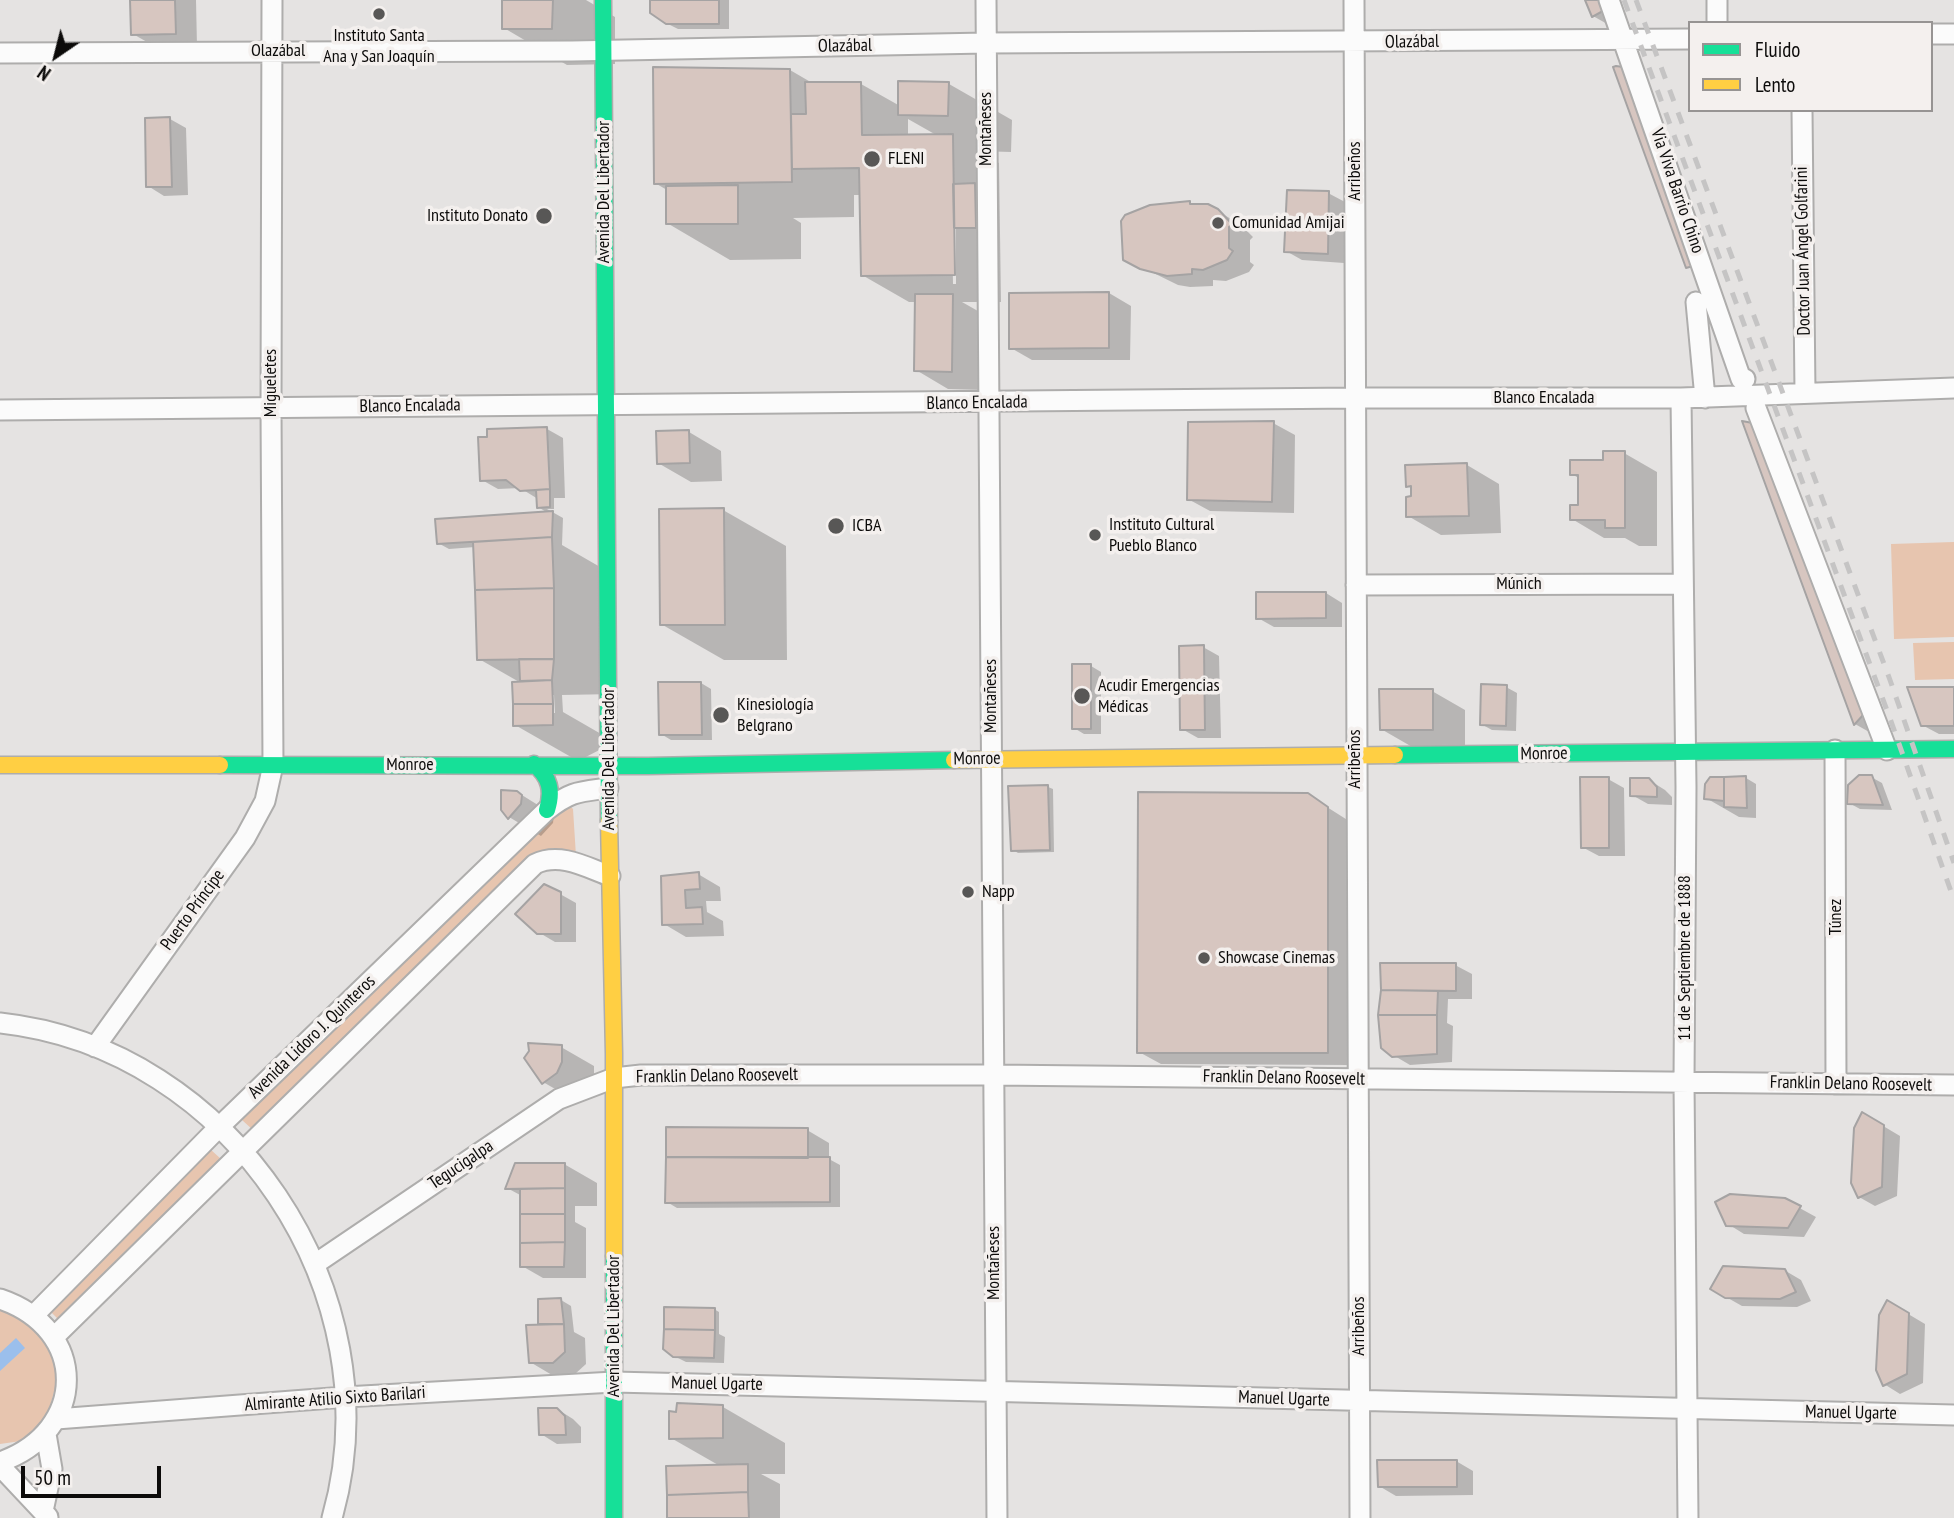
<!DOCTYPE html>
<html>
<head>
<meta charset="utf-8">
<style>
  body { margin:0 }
  #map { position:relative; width:1954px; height:1518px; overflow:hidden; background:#e5e3e2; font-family:"PT Sans Narrow",sans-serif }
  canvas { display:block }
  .legend { position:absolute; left:1688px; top:21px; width:245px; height:91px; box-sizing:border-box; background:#f4f0ee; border:2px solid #979493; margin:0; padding:9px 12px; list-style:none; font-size:21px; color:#0c0b0a }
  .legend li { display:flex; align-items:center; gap:14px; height:35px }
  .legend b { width:35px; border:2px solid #979493 }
  .north { position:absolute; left:21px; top:21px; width:70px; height:70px; -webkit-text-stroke:5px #f4f0ee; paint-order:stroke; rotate:215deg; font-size:19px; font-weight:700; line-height:28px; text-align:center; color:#0c0b0a }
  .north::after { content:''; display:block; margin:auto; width:24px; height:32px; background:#0c0b0a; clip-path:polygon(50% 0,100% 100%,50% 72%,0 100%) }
  .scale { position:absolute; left:21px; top:1466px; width:140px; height:32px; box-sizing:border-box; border:4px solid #0c0b0a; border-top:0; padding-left:9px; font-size:21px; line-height:24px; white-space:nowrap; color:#0c0b0a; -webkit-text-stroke:5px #f4f0ee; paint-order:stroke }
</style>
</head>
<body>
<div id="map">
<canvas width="1954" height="1518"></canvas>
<ul class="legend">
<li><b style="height:9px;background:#16e098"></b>Fluido</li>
<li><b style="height:9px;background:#ffcf43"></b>Lento</li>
</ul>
<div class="north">N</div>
<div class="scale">50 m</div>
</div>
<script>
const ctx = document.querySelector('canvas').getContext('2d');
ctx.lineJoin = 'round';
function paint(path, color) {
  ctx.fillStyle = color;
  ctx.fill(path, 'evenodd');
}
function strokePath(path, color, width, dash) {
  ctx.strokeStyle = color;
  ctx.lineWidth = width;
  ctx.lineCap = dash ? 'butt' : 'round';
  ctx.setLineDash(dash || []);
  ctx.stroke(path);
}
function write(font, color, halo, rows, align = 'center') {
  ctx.font = font + ' "PT Sans Narrow",sans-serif';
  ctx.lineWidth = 7;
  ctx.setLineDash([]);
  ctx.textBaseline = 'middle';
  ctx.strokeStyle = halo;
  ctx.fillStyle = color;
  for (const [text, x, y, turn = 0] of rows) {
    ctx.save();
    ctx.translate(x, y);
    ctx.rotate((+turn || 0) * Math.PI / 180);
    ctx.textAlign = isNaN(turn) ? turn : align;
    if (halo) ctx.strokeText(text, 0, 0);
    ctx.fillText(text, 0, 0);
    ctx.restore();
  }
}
const green = new Path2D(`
  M 1954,542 L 1954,637 L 1894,639 L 1891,544 Z
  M 1954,642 L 1954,679 L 1915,680 L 1913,643 Z
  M 560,803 L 569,805 L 573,809 L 576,856 L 554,848 L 528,859 L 253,1130 L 242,1120 Z
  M 210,1149 L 221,1159 L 60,1321 L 49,1310 Z
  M 0,1310 L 14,1313 L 49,1342 L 58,1378 L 47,1417 L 21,1441 L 0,1444 Z`);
const water = new Path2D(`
  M 16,1338 L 25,1348 L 0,1371 L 0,1353 Z`);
const shadow = new Path2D(`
  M 132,0 L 196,0 L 197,46 L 154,46 L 133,34 Z
  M 504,0 L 586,0 L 615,17 L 615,64 L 567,65 L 504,28 Z
  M 652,0 L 729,0 L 729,29 L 678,29 L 666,23 Z
  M 1587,0 L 1616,0 L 1609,25 L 1593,16 Z
  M 790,70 L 814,84 L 861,84 L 900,106 L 949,84 L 1012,120 L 1011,152 L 977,151 L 999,163 L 1001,302 L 962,302 L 985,315 L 984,390 L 948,389 L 916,370 L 916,302 L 909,302 L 862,275 L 861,195 L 854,195 L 854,217 L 793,218 L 801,223 L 801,259 L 730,260 L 667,223 L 667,190 L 655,183 ZM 908,119 L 938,136 L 908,136 ZM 952,227 L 956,227 L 956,284 L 953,284 Z
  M 170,119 L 186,128 L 188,195 L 164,196 L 148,186 Z
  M 1328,193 L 1345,202 L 1344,263 L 1302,260 L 1286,251 Z
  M 1190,203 L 1217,211 L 1240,224 L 1253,237 L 1250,240 L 1250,262 L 1254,265 L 1249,272 L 1226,281 L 1213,280 L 1213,286 L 1190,287 L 1178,285 L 1125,259 Z
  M 1109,293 L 1131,306 L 1130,360 L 1032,360 L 1011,348 Z
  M 1273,423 L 1295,435 L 1294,513 L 1210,511 L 1188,499 Z
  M 1744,423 L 1871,733 L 1855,724 Z
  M 547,429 L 563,438 L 565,498 L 554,498 L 554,509 L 547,509 L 563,518 L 562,545 L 614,575 L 616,694 L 562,695 L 563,712 L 615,742 L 578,761 L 515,725 L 521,683 L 479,659 L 475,547 L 449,549 L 438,543 L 548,513 L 538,507 L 538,499 L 520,488 L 498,489 L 482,480 ZM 551,695 L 554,695 L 555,713 L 551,713 Z
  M 689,432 L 721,451 L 722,481 L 691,482 L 658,463 Z
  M 1624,453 L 1657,472 L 1657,546 L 1639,546 L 1625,538 L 1604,538 L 1572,519 L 1580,506 L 1580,479 L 1572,474 Z
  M 1467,465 L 1499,484 L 1501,533 L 1441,535 L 1408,516 L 1413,489 L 1407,486 Z
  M 723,510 L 786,546 L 787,660 L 724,660 L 661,624 Z
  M 1326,593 L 1342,603 L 1342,627 L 1274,627 L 1258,618 Z
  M 1203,647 L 1219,656 L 1221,738 L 1198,738 L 1182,729 Z
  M 1091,666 L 1101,672 L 1101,734 L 1084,734 L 1074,728 Z
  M 701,683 L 711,689 L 712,740 L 671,740 L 661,734 Z
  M 1506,687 L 1517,693 L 1516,731 L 1492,730 L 1481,724 Z
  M 1954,689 L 1954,734 L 1939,734 L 1922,725 Z
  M 1432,691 L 1465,710 L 1465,748 L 1414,748 L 1381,729 Z
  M 1871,777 L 1882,783 L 1892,810 L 1860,809 L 1849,803 Z
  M 1746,778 L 1756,784 L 1756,818 L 1739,817 L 1706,798 Z
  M 1608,779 L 1624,788 L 1625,856 L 1599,856 L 1582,847 Z
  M 1649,780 L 1665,790 L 1672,797 L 1672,805 L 1648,804 L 1632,795 Z
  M 1048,787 L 1053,789 L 1054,852 L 1018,853 L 1013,850 Z
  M 517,792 L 554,815 L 553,823 L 541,836 L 509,817 Z
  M 1308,795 L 1349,821 L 1350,1065 L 1161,1064 L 1139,1052 Z
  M 698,874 L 720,887 L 721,901 L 706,901 L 707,912 L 723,921 L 724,936 L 686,937 L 664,924 L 662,878 Z
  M 560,894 L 576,903 L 576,942 L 555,942 L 538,932 Z
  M 1455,965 L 1472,974 L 1472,999 L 1448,999 L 1447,1023 L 1453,1026 L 1452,1062 L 1410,1065 L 1393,1055 L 1380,1015 L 1383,990 Z
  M 561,1047 L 594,1066 L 594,1081 L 576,1101 L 543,1082 Z
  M 1863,1114 L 1900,1136 L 1897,1196 L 1875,1206 L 1859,1197 Z
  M 807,1130 L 829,1143 L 829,1159 L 840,1165 L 840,1207 L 677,1208 L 667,1202 Z
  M 564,1164 L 597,1183 L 597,1206 L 575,1206 L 575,1222 L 586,1228 L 586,1278 L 543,1278 L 522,1266 L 522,1196 L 507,1188 Z
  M 1785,1200 L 1816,1217 L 1804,1237 L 1744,1234 L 1728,1224 Z
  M 1784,1270 L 1801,1280 L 1811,1301 L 1797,1307 L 1742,1306 L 1712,1289 Z
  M 561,1300 L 571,1306 L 574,1332 L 585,1338 L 586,1364 L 575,1374 L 552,1375 L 530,1362 L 545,1326 L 540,1323 Z
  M 1888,1302 L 1925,1324 L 1923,1383 L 1900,1394 L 1884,1384 Z
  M 714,1309 L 719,1312 L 719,1334 L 725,1337 L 724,1363 L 686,1362 L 674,1356 Z
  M 723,1407 L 785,1443 L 785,1474 L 761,1474 L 780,1484 L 780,1518 L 668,1518 L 720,1466 L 671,1438 Z
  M 557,1409 L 573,1419 L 581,1427 L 581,1443 L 557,1444 L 541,1434 Z
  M 1456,1461 L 1473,1471 L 1473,1495 L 1396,1496 L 1379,1486 Z`);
const building = new Path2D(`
  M 130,0 L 175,0 L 176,34 L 131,35 Z
  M 502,0 L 553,0 L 552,29 L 502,29 Z
  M 650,0 L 719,0 L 719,24 L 666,24 L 650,13 Z
  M 1585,0 L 1603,0 L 1603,11 L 1592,17 Z
  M 1616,66 L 1623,67 L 1693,266 L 1686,268 L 1613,67 Z
  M 653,67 L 790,69 L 792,182 L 654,184 Z
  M 898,81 L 949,82 L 948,116 L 898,115 Z
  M 805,82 L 861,82 L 862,135 L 953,134 L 955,275 L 861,276 L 859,168 L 792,169 L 791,114 L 806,114 Z
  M 170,117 L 172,187 L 146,187 L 145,118 Z
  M 975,183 L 976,228 L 954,228 L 953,184 Z
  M 738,185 L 738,224 L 666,224 L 666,186 Z
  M 1287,190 L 1329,191 L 1328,254 L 1284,252 Z
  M 1190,201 L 1190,204 L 1208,204 L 1218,209 L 1232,224 L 1229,227 L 1229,248 L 1233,251 L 1227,260 L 1203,270 L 1192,269 L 1192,274 L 1167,276 L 1140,269 L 1123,260 L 1121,221 L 1125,215 L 1150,205 Z
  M 1109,292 L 1109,348 L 1009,349 L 1009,293 Z
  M 915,294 L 953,294 L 952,372 L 914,371 Z
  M 1274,421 L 1272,502 L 1187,500 L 1188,422 Z
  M 1742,421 L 1758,424 L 1864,714 L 1854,725 Z
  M 547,427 L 550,489 L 520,491 L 506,480 L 480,481 L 478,437 L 487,437 L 487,429 Z
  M 689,430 L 690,463 L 657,464 L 656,431 Z
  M 1603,451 L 1625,451 L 1625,528 L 1605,528 L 1605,520 L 1570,520 L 1570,505 L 1578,505 L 1578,475 L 1570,475 L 1570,460 L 1603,460 Z
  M 1467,463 L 1469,516 L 1406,517 L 1406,497 L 1411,496 L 1411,486 L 1406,487 L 1405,465 Z
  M 550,489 L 550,507 L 537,508 L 536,490 Z
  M 724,508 L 725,625 L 660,625 L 659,509 Z
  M 553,511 L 552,537 L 437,544 L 435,519 Z
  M 552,537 L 554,588 L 475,590 L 473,542 Z
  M 554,588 L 554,659 L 477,660 L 475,590 Z
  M 1256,592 L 1326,592 L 1326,618 L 1256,619 Z
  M 1204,645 L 1205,730 L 1180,730 L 1179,646 Z
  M 519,659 L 554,659 L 552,680 L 520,681 Z
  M 1072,664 L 1091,664 L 1091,729 L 1072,729 Z
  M 552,680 L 553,704 L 513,704 L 512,682 Z
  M 658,682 L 701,682 L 702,735 L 659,735 Z
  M 1481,684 L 1507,685 L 1506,726 L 1480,725 Z
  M 1907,687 L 1954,687 L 1954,726 L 1921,726 Z
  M 1379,689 L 1433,689 L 1433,730 L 1380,730 Z
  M 513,704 L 553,704 L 553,725 L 513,726 Z
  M 1859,775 L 1872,775 L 1883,805 L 1847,804 L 1848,785 Z
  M 1746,776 L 1747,808 L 1724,807 L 1724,777 Z
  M 1580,777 L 1609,777 L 1609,848 L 1581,848 Z
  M 1710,777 L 1724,777 L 1724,801 L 1704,799 L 1705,784 Z
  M 1630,778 L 1649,778 L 1657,787 L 1657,797 L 1630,796 Z
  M 1048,785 L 1050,850 L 1011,851 L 1008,786 Z
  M 501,790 L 517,791 L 522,795 L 521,804 L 508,819 L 501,810 Z
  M 1138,792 L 1308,793 L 1328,807 L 1328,1053 L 1137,1053 Z
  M 699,872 L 700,889 L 685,890 L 686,908 L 702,907 L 703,924 L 662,925 L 661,876 Z
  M 544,884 L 561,892 L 561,934 L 537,934 L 515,914 Z
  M 1380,963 L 1456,963 L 1456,991 L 1381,990 Z
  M 1381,990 L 1438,991 L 1437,1015 L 1378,1015 Z
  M 1378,1015 L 1437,1015 L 1437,1054 L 1392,1057 L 1381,1048 Z
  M 528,1043 L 562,1045 L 562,1062 L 557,1073 L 542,1084 L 524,1058 L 529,1051 Z
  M 1862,1112 L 1884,1125 L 1882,1187 L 1858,1198 L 1851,1183 L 1854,1128 Z
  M 666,1127 L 808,1128 L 808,1158 L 666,1157 Z
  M 666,1157 L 830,1157 L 830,1202 L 665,1203 Z
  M 515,1163 L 565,1163 L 565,1188 L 505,1189 Z
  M 565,1188 L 565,1214 L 520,1214 L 520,1189 Z
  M 1730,1194 L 1785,1198 L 1801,1206 L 1788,1228 L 1726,1226 L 1715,1202 Z
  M 520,1214 L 565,1214 L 565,1242 L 520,1243 Z
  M 565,1242 L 564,1267 L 520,1267 L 520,1243 Z
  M 1723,1266 L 1785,1269 L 1796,1292 L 1780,1299 L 1725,1298 L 1710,1289 Z
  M 561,1298 L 564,1324 L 538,1324 L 538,1299 Z
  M 1887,1300 L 1909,1313 L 1907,1374 L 1883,1386 L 1876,1370 L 1879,1315 Z
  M 664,1307 L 715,1308 L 715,1330 L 664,1329 Z
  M 564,1324 L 565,1352 L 553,1363 L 529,1363 L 526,1325 Z
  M 664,1329 L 715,1330 L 714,1358 L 673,1357 L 663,1349 Z
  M 677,1403 L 723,1405 L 723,1438 L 669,1439 L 669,1411 L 676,1412 Z
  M 538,1408 L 557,1408 L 565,1416 L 566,1435 L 539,1435 Z
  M 1377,1460 L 1457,1460 L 1457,1487 L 1378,1487 Z
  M 748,1464 L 748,1492 L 667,1495 L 666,1466 Z
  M 748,1492 L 749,1518 L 667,1518 L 667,1495 Z`);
const street = new Path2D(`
  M 986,0 L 997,1518
  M 1354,0 L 1360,1518
  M 1609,0 L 1741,379 L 1745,379
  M 1717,23 L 1717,0
  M 1931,34 L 1954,34
  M 0,53 L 572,51 L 986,43 L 1690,39
  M 1802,110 L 1805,393
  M 1696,302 L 1705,398
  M 1681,398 L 1686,787 L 1684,1081 L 1688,1518
  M 1756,408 L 1887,750
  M 0,410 L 1356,398 L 1681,398 L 1954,388
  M 1356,585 L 1682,584
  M 1835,750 L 1836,1084
  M 0,1023 C 232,1048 396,1294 332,1518
  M 95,1047 L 245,838 L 265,801 L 273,765 L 271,408 L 272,0
  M 315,1264 L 559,1099 L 614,1078 L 641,1075 L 994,1075 L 1954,1085
  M 0,1299 C 89,1329 88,1431 0,1462
  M 34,1315 L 219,1127 L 547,810 C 571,791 579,792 608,788
  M 54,1337 L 535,864 C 560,852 586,867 610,876
  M 56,1419 L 345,1397 L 614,1382 L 1954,1415
  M 0,1466 L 48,1517
  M 43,1511 L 52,1469 L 46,1434`);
const fast = new Path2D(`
  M 603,0 L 609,821
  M 1395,755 L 1954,749
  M 534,764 C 550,777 553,791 547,810
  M 220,765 L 648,766 L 954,760
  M 614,1256 L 614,1518`);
const slow = new Path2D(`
  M 954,760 L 1395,755
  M 0,765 L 220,765
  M 609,821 L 614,1054 L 614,1256`);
const rail = new Path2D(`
  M 1624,0 L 1892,724 L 1954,900
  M 1636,0 L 1890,680 L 1954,863`);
const markers = [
  [379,14,7,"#585756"],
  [872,159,9,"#585756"],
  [544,216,9,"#585756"],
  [1218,223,7,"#585756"],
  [836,526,9,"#585756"],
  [1095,535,7,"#585756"],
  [1082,696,9,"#585756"],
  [721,715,9,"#585756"],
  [968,892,7,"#585756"],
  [1204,958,7,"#585756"]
];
const poiNames = [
  ["Instituto Santa",379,36,"center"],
  ["Ana y San Joaquín",379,57,"center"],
  ["FLENI",888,159],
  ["Instituto Donato",528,216,"right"],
  ["Comunidad Amijai",1232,223],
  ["Instituto Cultural",1109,525],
  ["Pueblo Blanco",1109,546],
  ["ICBA",852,526],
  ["Acudir Emergencias",1098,686],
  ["Médicas",1098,707],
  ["Kinesiología",737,705],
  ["Belgrano",737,726],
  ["Napp",982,892],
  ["Showcase Cinemas",1218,958]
];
const streetNames = [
  ["Olazábal",1412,42,-1],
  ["Olazábal",845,46,-1],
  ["Olazábal",278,51],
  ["Montañeses",986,129,-90],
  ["Arribeños",1355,171,-90],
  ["Via Viva Barrio Chino",1677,191,71],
  ["Avenida Del Libertador",604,192,-90],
  ["Doctor Juan Ángel Golfarini",1803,251,-91],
  ["Migueletes",271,383,-90],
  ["Blanco Encalada",1544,398],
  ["Blanco Encalada",977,403,-1],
  ["Blanco Encalada",410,406,-1],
  ["Múnich",1519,584],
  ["Montañeses",991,696,-90],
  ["Monroe",1544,754,-1],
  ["Avenida Del Libertador",609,759,-90],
  ["Monroe",977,759,-1],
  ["Arribeños",1355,759,-90],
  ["Monroe",410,765],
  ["Puerto Príncipe",193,910,-54],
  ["Túnez",1836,917,-90],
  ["11 de Septiembre de 1888",1685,958,-90],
  ["Avenida Lidoro J. Quinteros",312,1037,-44],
  ["Franklin Delano Roosevelt",717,1076,-1],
  ["Franklin Delano Roosevelt",1284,1078,1],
  ["Franklin Delano Roosevelt",1851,1084,1],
  ["Tegucigalpa",461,1165,-34],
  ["Montañeses",994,1263,-90],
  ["Avenida Del Libertador",614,1326,-90],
  ["Arribeños",1359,1326,-90],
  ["Manuel Ugarte",717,1384,1],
  ["Almirante Atilio Sixto Barilari",335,1399,-4],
  ["Manuel Ugarte",1284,1399,2],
  ["Manuel Ugarte",1851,1413,1]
];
paint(green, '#e7c5af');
paint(water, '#9bbfec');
paint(shadow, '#0003');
paint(building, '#d7c6c0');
strokePath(building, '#a5a3a3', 2);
strokePath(street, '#aeadac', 23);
strokePath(fast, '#aeadac', 19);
strokePath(slow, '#aeadac', 19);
strokePath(street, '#fbfbfb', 19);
strokePath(fast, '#16e098', 16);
strokePath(slow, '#ffcf43', 16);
strokePath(rail, '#c5c4c4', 5, [12, 12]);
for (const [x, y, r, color] of markers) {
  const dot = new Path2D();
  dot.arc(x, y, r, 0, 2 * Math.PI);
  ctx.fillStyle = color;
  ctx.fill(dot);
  strokePath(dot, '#f4f0ee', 2.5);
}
write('18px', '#0c0b0a', '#f4f0ee', poiNames, 'left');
write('18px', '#0c0b0a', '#f4f0ee', streetNames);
</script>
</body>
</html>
